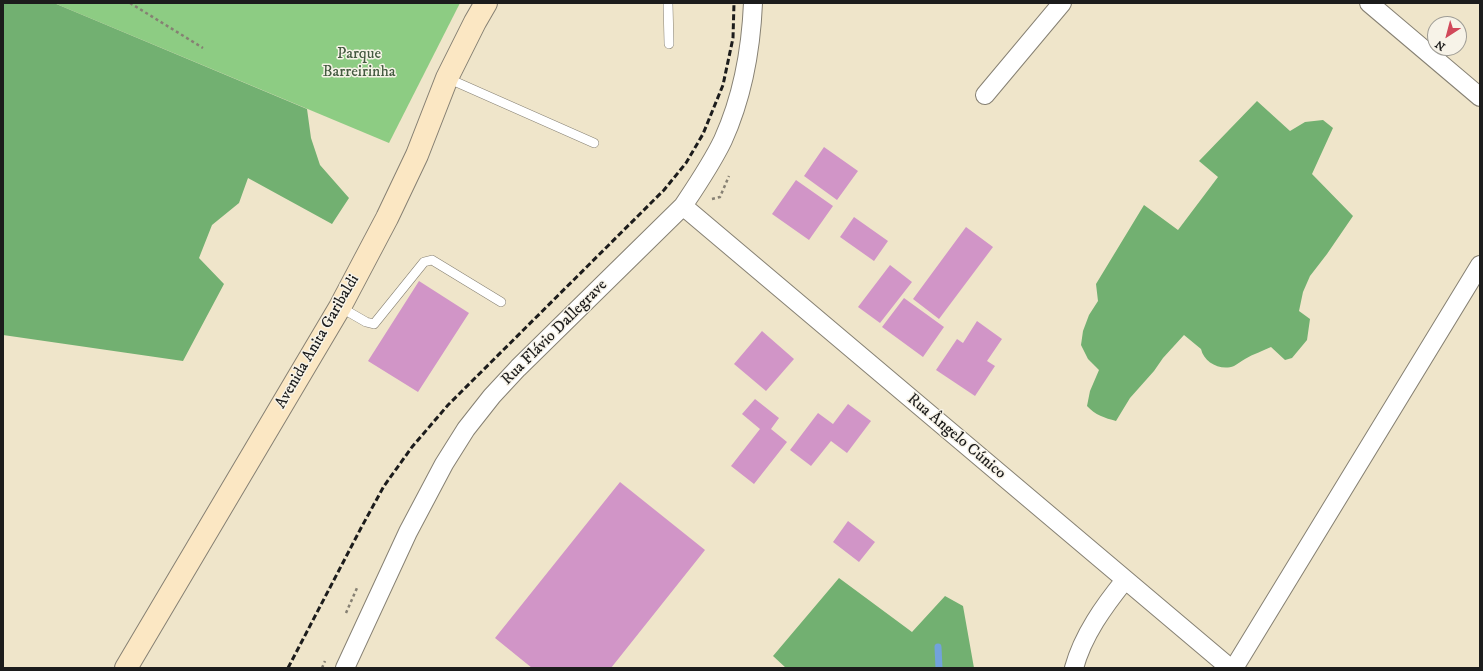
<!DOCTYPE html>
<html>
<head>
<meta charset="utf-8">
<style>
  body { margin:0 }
  #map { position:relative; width:1483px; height:671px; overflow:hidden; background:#efe5ca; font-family:"IM FELL DW Pica",serif }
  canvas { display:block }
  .frame { position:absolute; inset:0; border:4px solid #1c1c1c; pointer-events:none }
  .north { position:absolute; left:1427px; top:16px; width:40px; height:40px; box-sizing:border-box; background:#f7f3e8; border:1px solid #9f9d96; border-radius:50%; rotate:216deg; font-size:11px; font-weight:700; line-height:16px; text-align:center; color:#1c1c1c }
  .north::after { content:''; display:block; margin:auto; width:14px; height:18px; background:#d1495b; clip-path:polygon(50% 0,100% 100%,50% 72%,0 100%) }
</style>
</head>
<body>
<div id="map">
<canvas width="1483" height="671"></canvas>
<div class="frame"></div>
<div class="north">N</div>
</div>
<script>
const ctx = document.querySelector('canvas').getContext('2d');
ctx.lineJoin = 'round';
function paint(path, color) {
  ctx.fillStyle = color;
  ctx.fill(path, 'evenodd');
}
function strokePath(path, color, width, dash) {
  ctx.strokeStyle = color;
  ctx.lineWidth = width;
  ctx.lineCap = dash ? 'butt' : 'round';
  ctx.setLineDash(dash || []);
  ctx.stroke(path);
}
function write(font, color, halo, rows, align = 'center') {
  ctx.font = font + ' "IM FELL DW Pica",serif';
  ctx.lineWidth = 3;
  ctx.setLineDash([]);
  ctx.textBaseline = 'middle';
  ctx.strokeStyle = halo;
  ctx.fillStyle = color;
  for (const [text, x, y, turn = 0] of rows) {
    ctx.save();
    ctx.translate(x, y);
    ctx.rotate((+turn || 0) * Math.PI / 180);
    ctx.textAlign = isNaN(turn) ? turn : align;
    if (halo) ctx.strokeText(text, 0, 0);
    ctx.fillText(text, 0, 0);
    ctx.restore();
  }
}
const green = new Path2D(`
  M 54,3 L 460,3 L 389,143 Z`);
const forest = new Path2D(`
  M 3,3 L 54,3 L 307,109 L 311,138 L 320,165 L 349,198 L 332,224 L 248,178 L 239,203 L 212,225 L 199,258 L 224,284 L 183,361 L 3,335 Z
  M 1257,101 L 1290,131 L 1305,122 L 1323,120 L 1333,128 L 1312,174 L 1353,216 L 1327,254 L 1310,276 L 1303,292 L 1299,311 L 1310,319 L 1307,340 L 1292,358 L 1285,360 L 1271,347 C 1263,351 1253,354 1245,359 C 1241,361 1238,364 1234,366 C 1221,371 1204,363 1201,349 L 1184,335 L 1163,358 L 1154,371 L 1130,398 L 1116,421 C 1105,418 1095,415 1087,406 L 1090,391 L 1099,370 L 1088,359 L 1081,345 L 1083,331 L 1089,315 L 1098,301 L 1096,284 L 1144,205 L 1178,230 L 1218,177 L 1199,161 Z
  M 839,578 L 912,632 L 945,596 L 963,606 L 974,668 L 786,668 L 773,656 Z`);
const stream = new Path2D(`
  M 938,647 L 939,668`);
const building = new Path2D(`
  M 824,147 L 858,171 L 837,200 L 804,176 Z
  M 796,180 L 833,206 L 809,240 L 772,214 Z
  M 854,217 L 888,241 L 874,261 L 840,237 Z
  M 966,227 L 993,247 L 939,319 L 913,299 Z
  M 890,265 L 912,282 L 880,323 L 858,307 Z
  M 419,281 L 469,313 L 418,392 L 368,361 Z
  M 904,298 L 944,327 L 923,357 L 882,327 Z
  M 977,321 L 1002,339 L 987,361 L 995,366 L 975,396 L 936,370 L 957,339 L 963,343 Z
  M 762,331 L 794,359 L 766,391 L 734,364 Z
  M 755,399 L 779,418 L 771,429 L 787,442 L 754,484 L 731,466 L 760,429 L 742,414 Z
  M 848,404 L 871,421 L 847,453 L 831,441 L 811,466 L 790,450 L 818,413 L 833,424 Z
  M 620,482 L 705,550 L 611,668 L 532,668 L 495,638 Z
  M 848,521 L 875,542 L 859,562 L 833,542 Z`);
const path = new Path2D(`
  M 130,3 L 203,48
  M 712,199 L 720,197 L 729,176
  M 346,613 L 357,588
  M 322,668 L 325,661`);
const service = new Path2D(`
  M 668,3 L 669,44
  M 447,78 L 594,143
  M 340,307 L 366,322 L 374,324 L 424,262 L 432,260 L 501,302`);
const minor = new Path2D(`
  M 1369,3 L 1480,97
  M 985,95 L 1062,3
  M 683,206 L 1230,668
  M 345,668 L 408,532 L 444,464 L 466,429 L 492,396 L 518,368 L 683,206 C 697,185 712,163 723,140 C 742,98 751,50 753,3
  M 1074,668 C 1083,635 1104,606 1125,580
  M 1234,668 L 1480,265`);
const secondary = new Path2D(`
  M 126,668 L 340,307 L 387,218 L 417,155 L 447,78 L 475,22 L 486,3`);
const rail = new Path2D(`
  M 288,668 L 361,528 L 384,486 L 412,447 L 448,405 L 664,190 L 686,163 L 703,134 L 723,85 L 733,38 L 734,3`);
const parkNames = [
  ["Parque",359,55],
  ["Barreirinha",359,73]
];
const streetNames = [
  ["Rua Flávio Dallegrave",555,333,-45],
  ["Avenida Anita Garibaldi",318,342,-60],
  ["Rua Ângelo Cúnico",956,437,40]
];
paint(green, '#8dcc83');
paint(forest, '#72b071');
strokePath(stream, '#72a2dc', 7);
paint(building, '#d195c7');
strokePath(service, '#868073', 10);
strokePath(minor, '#868073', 20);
strokePath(secondary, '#868073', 24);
strokePath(path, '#868073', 2.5, [3, 3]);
strokePath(service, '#fff', 9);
strokePath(minor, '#fff', 18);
strokePath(secondary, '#fbe7c3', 22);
strokePath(rail, '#1c1c1c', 3, [6, 3]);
write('16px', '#445a40', '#f7f3e8', parkNames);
write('16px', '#1c1c1c', '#f7f3e8', streetNames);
</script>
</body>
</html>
